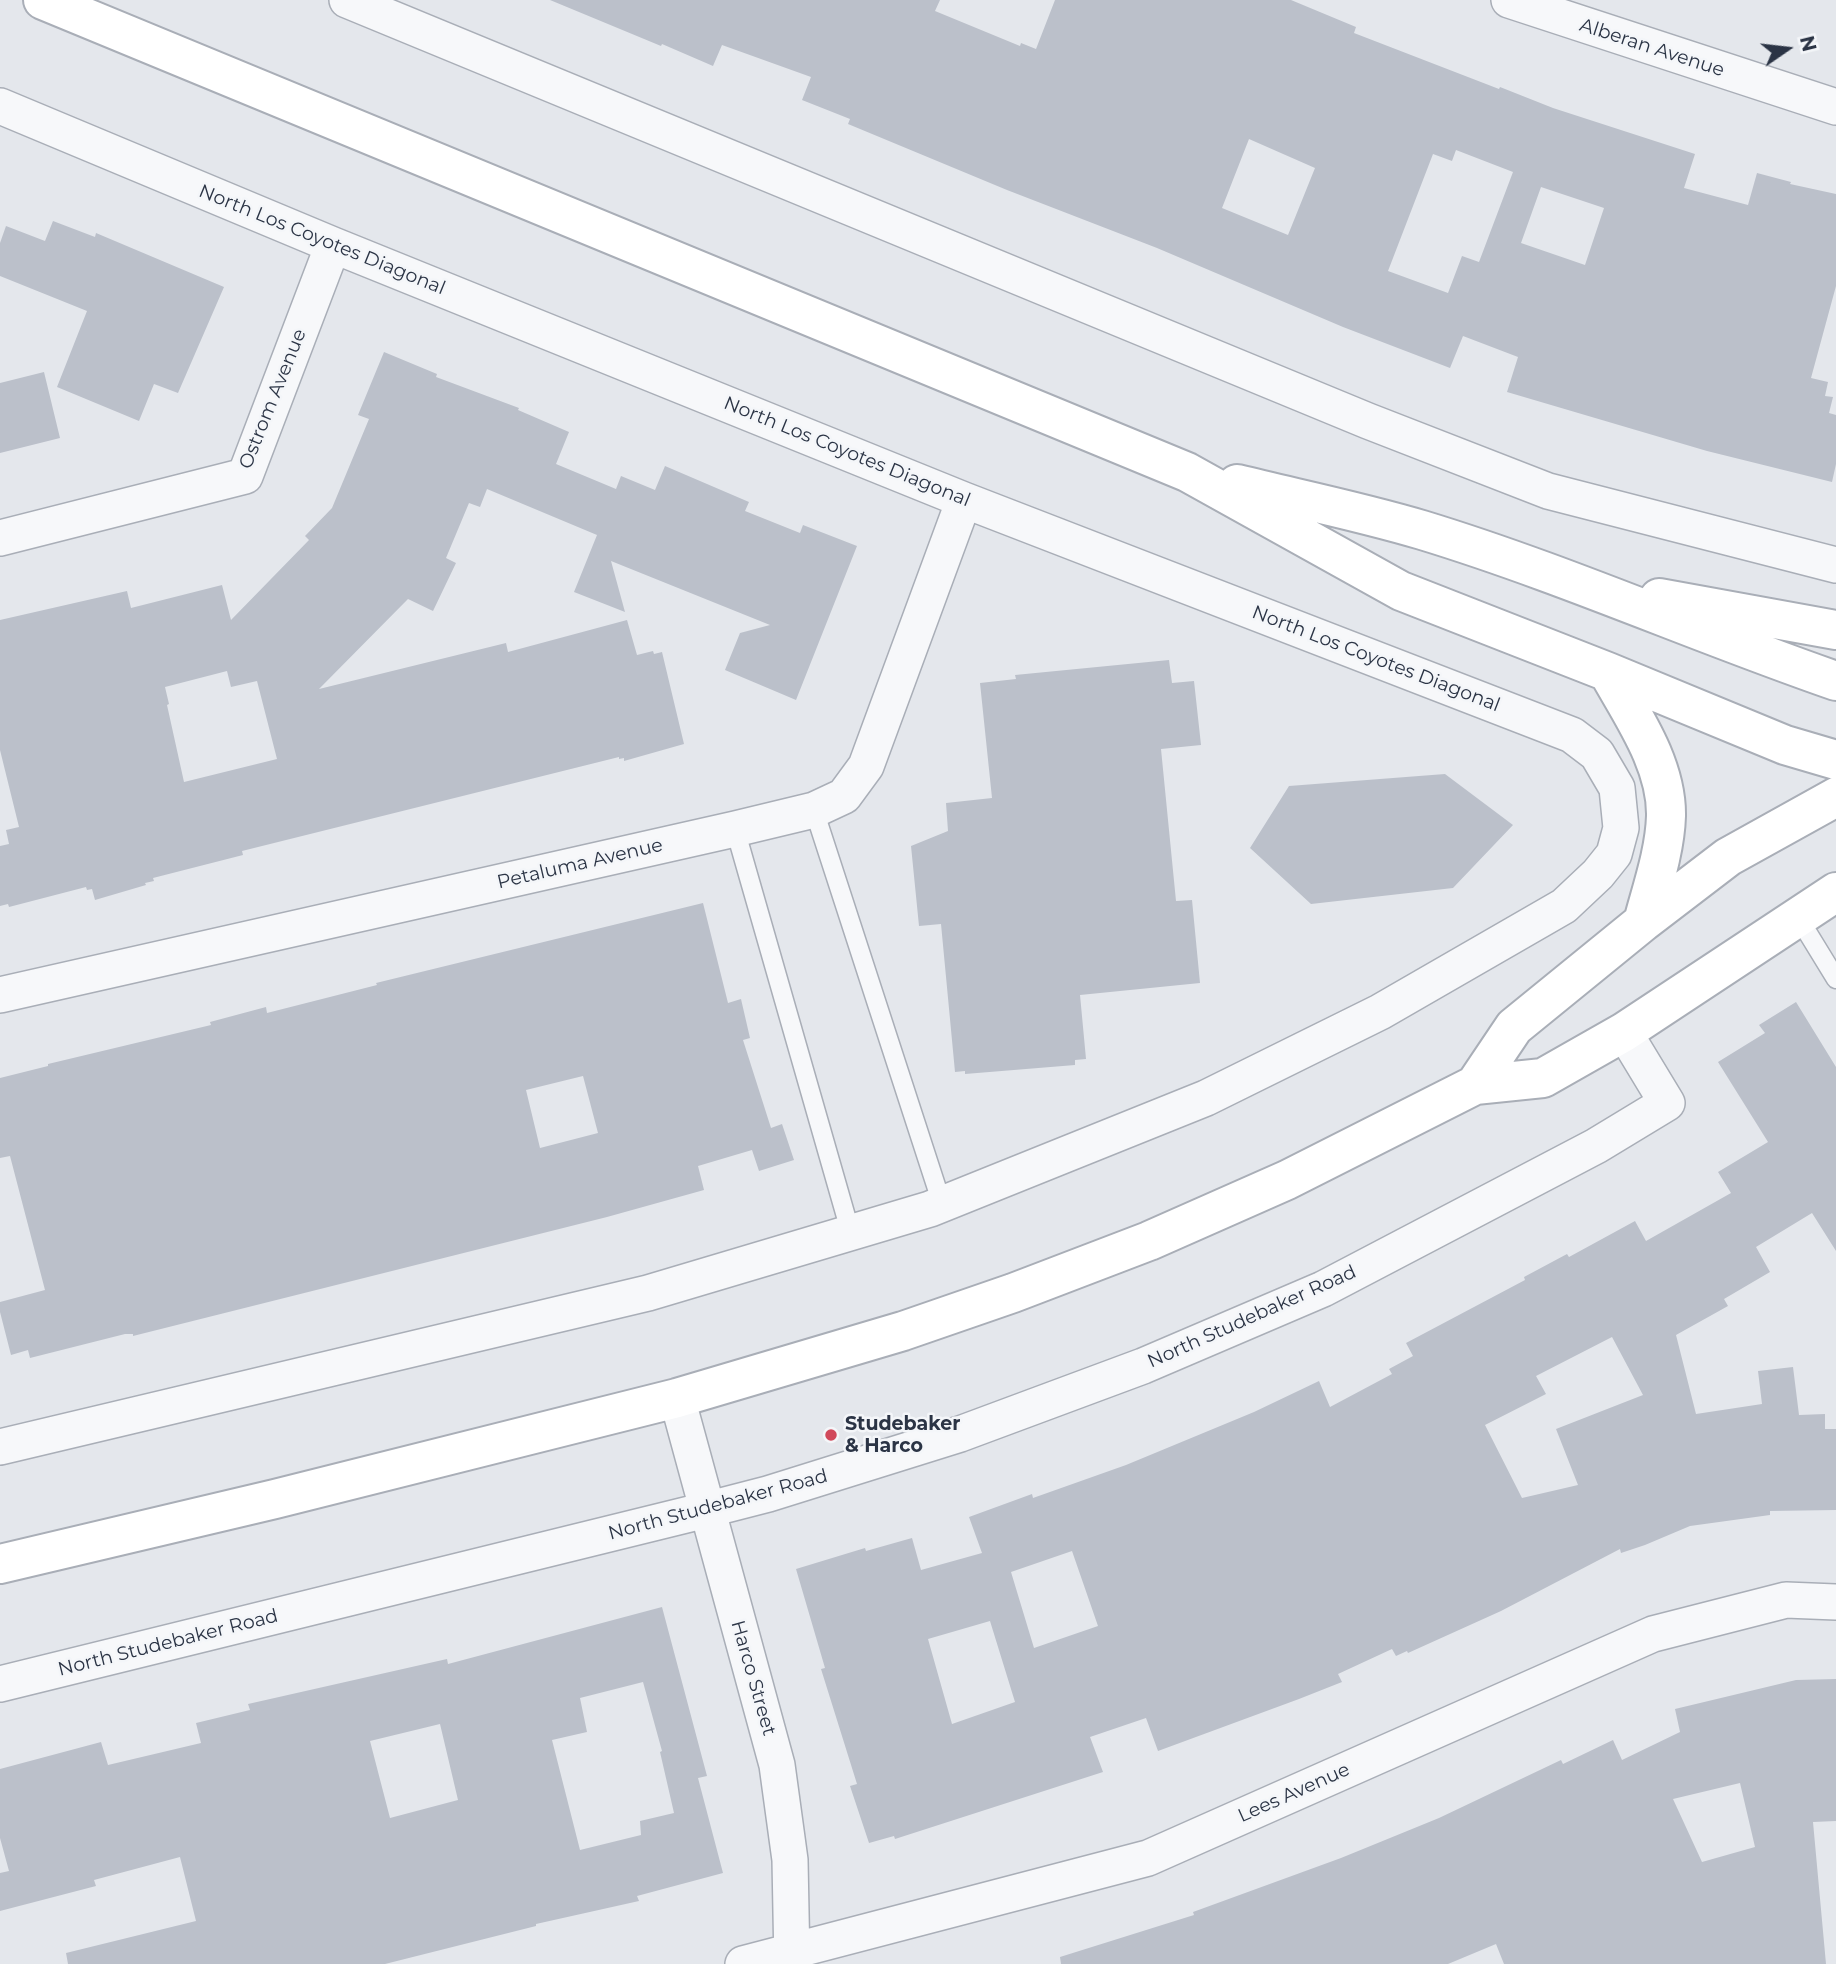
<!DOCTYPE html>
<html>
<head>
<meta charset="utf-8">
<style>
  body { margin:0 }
  #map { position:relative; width:1836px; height:1964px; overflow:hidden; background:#e4e7ec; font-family:Montserrat,sans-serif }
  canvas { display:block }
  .north { position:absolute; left:1752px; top:14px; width:70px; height:70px; -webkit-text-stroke:5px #f4f6f9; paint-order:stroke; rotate:76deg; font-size:19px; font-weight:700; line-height:28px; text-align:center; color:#2b3445 }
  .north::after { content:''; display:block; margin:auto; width:24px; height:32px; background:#2b3445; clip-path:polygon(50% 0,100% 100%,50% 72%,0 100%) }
</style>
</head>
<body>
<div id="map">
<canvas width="1836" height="1964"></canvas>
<div class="north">N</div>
</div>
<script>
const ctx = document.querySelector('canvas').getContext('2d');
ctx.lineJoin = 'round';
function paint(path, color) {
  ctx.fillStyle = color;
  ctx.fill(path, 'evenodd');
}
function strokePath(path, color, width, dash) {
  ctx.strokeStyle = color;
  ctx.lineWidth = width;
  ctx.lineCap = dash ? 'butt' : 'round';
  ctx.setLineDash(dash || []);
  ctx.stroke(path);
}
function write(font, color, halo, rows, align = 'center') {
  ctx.font = font + ' Montserrat,sans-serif';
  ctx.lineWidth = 5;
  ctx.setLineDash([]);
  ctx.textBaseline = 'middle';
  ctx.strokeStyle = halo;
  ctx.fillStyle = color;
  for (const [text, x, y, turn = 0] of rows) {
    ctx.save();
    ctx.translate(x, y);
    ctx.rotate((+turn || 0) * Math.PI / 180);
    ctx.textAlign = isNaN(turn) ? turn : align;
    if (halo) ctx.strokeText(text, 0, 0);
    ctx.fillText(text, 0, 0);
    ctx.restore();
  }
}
const building = new Path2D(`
  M 550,0 L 940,0 L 935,11 L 1020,46 L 1021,43 L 1036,49 L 1055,0 L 1291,0 L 1356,27 L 1354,33 L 1499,89 L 1500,87 L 1553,108 L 1695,154 L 1684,188 L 1748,205 L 1757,173 L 1791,182 L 1790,184 L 1836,194 L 1836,286 L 1811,378 L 1828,382 L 1825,396 L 1833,397 L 1829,413 L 1836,415 L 1836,464 L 1832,482 L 1707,451 L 1507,392 L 1518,357 L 1463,336 L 1450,368 L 1343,327 L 1157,248 L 1007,190 L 848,124 L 850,119 L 802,100 L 811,77 L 722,45 L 713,66 L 662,44 L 661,46 ZM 1249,139 L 1315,168 L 1288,235 L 1222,208 ZM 1456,150 L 1513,172 L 1479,262 L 1462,256 L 1448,293 L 1388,271 L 1433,154 L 1452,161 ZM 1541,187 L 1604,208 L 1585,265 L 1521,243 Z
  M 53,221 L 95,237 L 96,233 L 224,287 L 178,393 L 154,384 L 139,421 L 57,387 L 87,311 L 0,276 L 0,243 L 6,226 L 45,241 Z
  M 384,352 L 437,374 L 436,377 L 519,408 L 518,410 L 569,432 L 556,464 L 616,489 L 621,476 L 655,490 L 665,466 L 749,502 L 745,511 L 800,533 L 803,525 L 857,546 L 796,700 L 725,670 L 740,633 L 770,625 L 611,561 L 625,612 L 574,592 L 597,535 L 487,489 L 480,507 L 469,503 L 446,558 L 456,563 L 433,611 L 408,599 L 319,689 L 506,643 L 508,652 L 627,620 L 637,655 L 653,651 L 654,654 L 662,652 L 684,744 L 624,761 L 624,758 L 619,759 L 619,757 L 242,851 L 243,855 L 153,878 L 154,881 L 145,883 L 146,885 L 95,900 L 92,889 L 87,890 L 86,887 L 9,907 L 8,904 L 0,906 L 0,846 L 9,844 L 6,830 L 19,827 L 0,750 L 0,620 L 127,591 L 131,608 L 222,585 L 231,620 L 309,540 L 305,536 L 332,508 L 369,419 L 358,415 ZM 227,671 L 231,687 L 257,681 L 277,759 L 184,782 L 167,705 L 169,704 L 165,687 Z
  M 44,372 L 60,438 L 0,453 L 0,383 Z
  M 1169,660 L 1172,683 L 1194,681 L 1201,745 L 1161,749 L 1176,901 L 1192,900 L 1200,983 L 1080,995 L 1086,1059 L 1075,1060 L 1075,1065 L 965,1074 L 965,1071 L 955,1072 L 941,924 L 919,926 L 911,846 L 948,831 L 946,803 L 992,798 L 980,683 L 1016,679 L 1015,675 Z
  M 1445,774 L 1513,825 L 1453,888 L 1311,904 L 1250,848 L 1289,786 Z
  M 703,903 L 728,1003 L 741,999 L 750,1038 L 743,1040 L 771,1128 L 782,1124 L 794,1160 L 759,1171 L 752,1150 L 698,1166 L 704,1190 L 607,1217 L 133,1336 L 133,1334 L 125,1334 L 30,1358 L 28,1350 L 11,1355 L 0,1312 L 0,1302 L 45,1290 L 10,1156 L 0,1158 L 0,1078 L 48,1066 L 48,1064 L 211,1025 L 210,1022 L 266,1007 L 267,1013 L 377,985 L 376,983 ZM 583,1076 L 598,1133 L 540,1148 L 526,1090 Z
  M 1796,1002 L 1836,1067 L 1836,1251 L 1812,1213 L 1756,1247 L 1770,1272 L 1724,1299 L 1728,1306 L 1676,1335 L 1696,1414 L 1762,1404 L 1758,1371 L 1793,1367 L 1799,1415 L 1825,1414 L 1825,1429 L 1836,1429 L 1836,1510 L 1770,1511 L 1770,1515 L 1690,1526 L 1645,1545 L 1621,1553 L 1620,1549 L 1501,1611 L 1408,1653 L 1407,1651 L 1396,1656 L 1392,1649 L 1338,1674 L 1342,1682 L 1299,1699 L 1158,1751 L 1146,1718 L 1090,1737 L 1103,1772 L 895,1839 L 894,1836 L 869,1843 L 850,1786 L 857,1784 L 821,1669 L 825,1668 L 796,1569 L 865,1548 L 866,1551 L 912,1538 L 921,1570 L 982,1553 L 969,1517 L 1032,1494 L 1033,1498 L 1126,1465 L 1254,1412 L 1319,1381 L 1330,1407 L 1392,1374 L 1389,1369 L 1413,1356 L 1406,1343 L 1525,1280 L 1524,1277 L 1567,1254 L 1569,1257 L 1635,1221 L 1646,1241 L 1731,1193 L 1718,1172 L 1768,1142 L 1718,1062 L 1765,1033 L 1759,1025 ZM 1612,1337 L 1643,1395 L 1556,1429 L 1578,1485 L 1522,1498 L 1485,1425 L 1546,1394 L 1536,1376 ZM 1072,1551 L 1098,1626 L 1034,1648 L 1011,1572 ZM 990,1621 L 1015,1702 L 952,1724 L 928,1639 Z
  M 662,1607 L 707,1776 L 698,1778 L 723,1873 L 637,1896 L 639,1901 L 536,1924 L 536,1926 L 385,1964 L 68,1964 L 66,1953 L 196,1921 L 180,1857 L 94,1880 L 96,1886 L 0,1911 L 0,1873 L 9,1871 L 0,1838 L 0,1769 L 101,1742 L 108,1765 L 201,1743 L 196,1723 L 250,1710 L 248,1704 L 447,1659 L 448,1664 ZM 643,1682 L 662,1751 L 660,1752 L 674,1813 L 640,1821 L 641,1835 L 580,1850 L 552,1740 L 587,1732 L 580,1698 ZM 440,1724 L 458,1800 L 390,1818 L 370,1741 Z
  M 1836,1679 L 1836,1821 L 1813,1822 L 1826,1964 L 1504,1964 L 1496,1944 L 1448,1964 L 1061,1964 L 1060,1957 L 1194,1915 L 1193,1912 L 1341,1858 L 1439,1818 L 1561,1760 L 1563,1764 L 1613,1740 L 1622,1760 L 1680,1732 L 1675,1709 L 1796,1680 ZM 1740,1783 L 1755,1847 L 1702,1862 L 1673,1799 Z`);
const lane = new Path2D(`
  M 814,810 L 942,1204
  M 735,829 L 851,1234
  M 1798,917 L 1836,979`);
const street = new Path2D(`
  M 347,0 L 1368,421 L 1548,491 L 1836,565
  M 1509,0 L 1836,107
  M 0,106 L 333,245 L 964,500 L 1572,735 L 1597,754 L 1617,788 L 1621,828 L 1614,854 L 1598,874 L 1564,906 L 1380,1012 L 1206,1098 L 930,1209 L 648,1293 L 0,1447
  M 0,538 L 245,476 L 333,245
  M 0,995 L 735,829 L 814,810 L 844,796 L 866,766 L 964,500
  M 677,1398 L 777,1765 L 790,1860 L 792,1964
  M 0,1684 L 706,1510 L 768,1494 L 960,1434 L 1143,1366 L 1323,1289 L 1596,1146 L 1667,1103 L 1624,1032
  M 743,1964 L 1148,1858 L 1653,1634 L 1786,1600 L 1836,1602`);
const secondary = new Path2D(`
  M 43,0 L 1187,472 L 1401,591 L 1608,672 L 1785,745 L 1836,760
  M 1237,484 C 1298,499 1362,512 1422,530 C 1563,573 1697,633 1836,681
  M 1659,598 L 1836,630
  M 1608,672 C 1632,715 1667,764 1666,816 C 1665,851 1652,888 1643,922
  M 1475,1085 L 1514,1027 L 1643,922 L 1728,857 L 1836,797
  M 0,1564 L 275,1499 L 677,1398 L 903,1331 L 1013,1293 L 1149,1241 L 1287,1180 L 1475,1085 L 1543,1078 L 1624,1032 L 1836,892`);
const markers = [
  [831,1435,7,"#d1495b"]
];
const streetNames = [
  ["Alberan Avenue",1652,48,18],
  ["North Los Coyotes Diagonal",322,240,22],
  ["Ostrom Avenue",273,399,-68],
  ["North Los Coyotes Diagonal",847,452,22],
  ["North Los Coyotes Diagonal",1376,659,21],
  ["Petaluma Avenue",580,864,-13],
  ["North Studebaker Road",1252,1317,-24],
  ["North Studebaker Road",718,1505,-15],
  ["North Studebaker Road",168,1643,-14],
  ["Harco Street",753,1678,74],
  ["Lees Avenue",1294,1793,-24]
];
const poiNames = [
  ["Studebaker",845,1424],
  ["& Harco",845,1446]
];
paint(building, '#bbc0ca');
strokePath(lane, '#a9aeb7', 21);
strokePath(street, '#a9aeb7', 38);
strokePath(secondary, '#a9aeb7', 42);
strokePath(lane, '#f7f8fa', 18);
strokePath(street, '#f7f8fa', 35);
strokePath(secondary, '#fff', 38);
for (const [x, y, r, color] of markers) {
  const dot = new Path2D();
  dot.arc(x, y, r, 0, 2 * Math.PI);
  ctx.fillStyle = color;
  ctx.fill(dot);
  strokePath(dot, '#f4f6f9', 2.5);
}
write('19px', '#2b3445', '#f4f6f9', streetNames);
write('bold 19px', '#2b3445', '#f4f6f9', poiNames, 'left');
</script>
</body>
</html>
